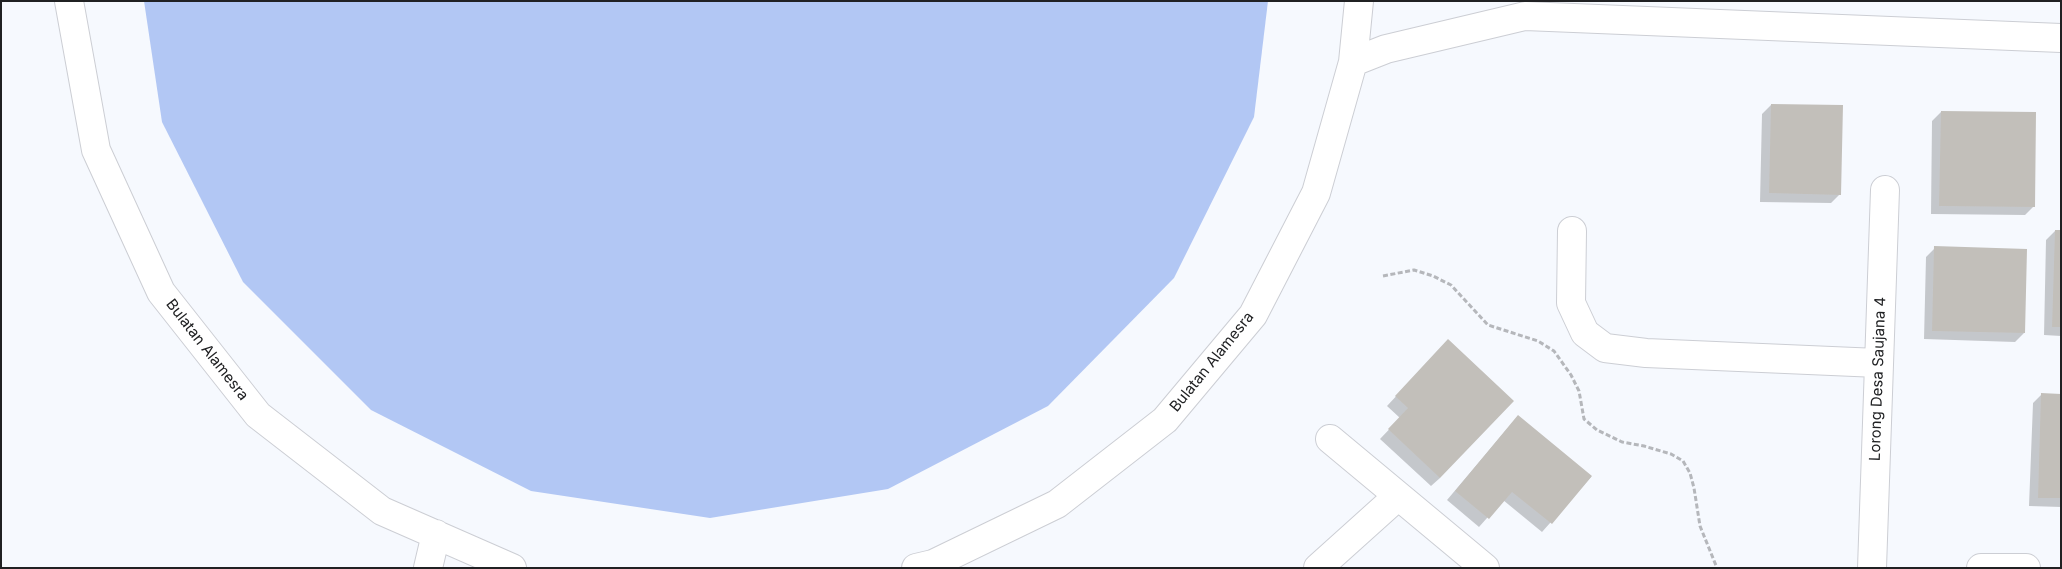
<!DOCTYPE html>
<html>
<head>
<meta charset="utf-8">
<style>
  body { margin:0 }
  #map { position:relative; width:2062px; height:569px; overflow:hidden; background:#f6f9fe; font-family:Inter,sans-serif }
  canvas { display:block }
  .frame { position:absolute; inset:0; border:2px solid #202123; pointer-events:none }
</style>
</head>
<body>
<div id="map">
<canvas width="2062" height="569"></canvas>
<div class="frame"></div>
</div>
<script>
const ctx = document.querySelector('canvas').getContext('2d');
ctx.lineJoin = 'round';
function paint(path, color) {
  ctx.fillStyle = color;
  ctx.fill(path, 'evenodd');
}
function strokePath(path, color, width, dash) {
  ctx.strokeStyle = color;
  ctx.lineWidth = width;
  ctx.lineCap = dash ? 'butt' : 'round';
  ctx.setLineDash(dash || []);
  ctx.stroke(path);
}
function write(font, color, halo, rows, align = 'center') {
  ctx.font = font + ' Inter,sans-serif';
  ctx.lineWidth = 4;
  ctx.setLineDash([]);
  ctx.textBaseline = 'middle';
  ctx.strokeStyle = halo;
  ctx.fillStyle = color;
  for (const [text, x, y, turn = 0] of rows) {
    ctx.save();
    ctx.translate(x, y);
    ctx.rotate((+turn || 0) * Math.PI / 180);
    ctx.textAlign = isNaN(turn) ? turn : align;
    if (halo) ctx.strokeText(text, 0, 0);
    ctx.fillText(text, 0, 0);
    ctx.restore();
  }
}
const green = new Path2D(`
  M 144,1 L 1268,1 L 1254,117 L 1174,278 L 1048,406 L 888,489 L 710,518 L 531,491 L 371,410 L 243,282 L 162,122 Z`);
const shadow = new Path2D(`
  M 1771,105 L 1840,194 L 1831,203 L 1760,202 L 1762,114 Z
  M 1941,112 L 2034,206 L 2025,215 L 1931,214 L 1932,121 Z
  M 2055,231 L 2061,231 L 2061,336 L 2044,335 L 2046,240 Z
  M 1935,248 L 2024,333 L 2015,342 L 1924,339 L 1926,257 Z
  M 1439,350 L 1440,478 L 1431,486 L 1380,439 L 1400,418 L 1387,406 Z
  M 2042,394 L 2061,395 L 2061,507 L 2029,506 L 2033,403 Z
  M 1518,416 L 1591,477 L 1542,532 L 1503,500 L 1479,527 L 1447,500 Z`);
const building = new Path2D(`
  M 1771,104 L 1843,105 L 1841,195 L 1769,193 Z
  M 1941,111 L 2036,112 L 2035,207 L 1939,206 Z
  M 2055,230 L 2061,230 L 2061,327 L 2052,327 Z
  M 1934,246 L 2027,249 L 2025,333 L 1932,331 Z
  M 1448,339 L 1514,401 L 1440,478 L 1388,429 L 1408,408 L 1395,396 Z
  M 2041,393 L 2061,394 L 2061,498 L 2038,498 Z
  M 1518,415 L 1592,476 L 1552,524 L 1512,492 L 1489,519 L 1455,491 Z`);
const path = new Path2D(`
  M 1383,276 L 1414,270 L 1433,276 L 1451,285 L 1488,325 L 1538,341 L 1554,351 L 1571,375 L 1579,391 L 1584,419 L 1597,430 L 1622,442 L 1644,446 L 1671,454 L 1683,461 L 1690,473 L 1694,488 L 1700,526 L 1717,568`);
const minor = new Path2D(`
  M 69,1 L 96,150 L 161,292 L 258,415 L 382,511 L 512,568
  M 1353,62 L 1386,49 L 1525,16 L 2061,38
  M 1572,231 L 1571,303 L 1585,333 L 1605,348 L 1646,353 L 1878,363
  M 1330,439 L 1485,568
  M 428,568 L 436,534
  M 916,568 L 933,564 L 1057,504 L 1165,420 L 1253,315 L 1316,193 L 1353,62 L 1359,1
  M 1318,568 L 1398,496
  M 1872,568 L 1885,190
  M 1981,568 L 2026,568`);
const streetNames = [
  ["Bulatan Alamesra",207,350,52],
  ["Bulatan Alamesra",1212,362,-51],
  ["Lorong Desa Saujana 4",1878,379,-88]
];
paint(green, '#b2c7f4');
paint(shadow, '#0003');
paint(building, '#c2bfba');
strokePath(minor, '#ccced4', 30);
strokePath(path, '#b5b7bb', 3, [5, 2.5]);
strokePath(minor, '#fff', 28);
write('15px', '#202123', '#fff', streetNames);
</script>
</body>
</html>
